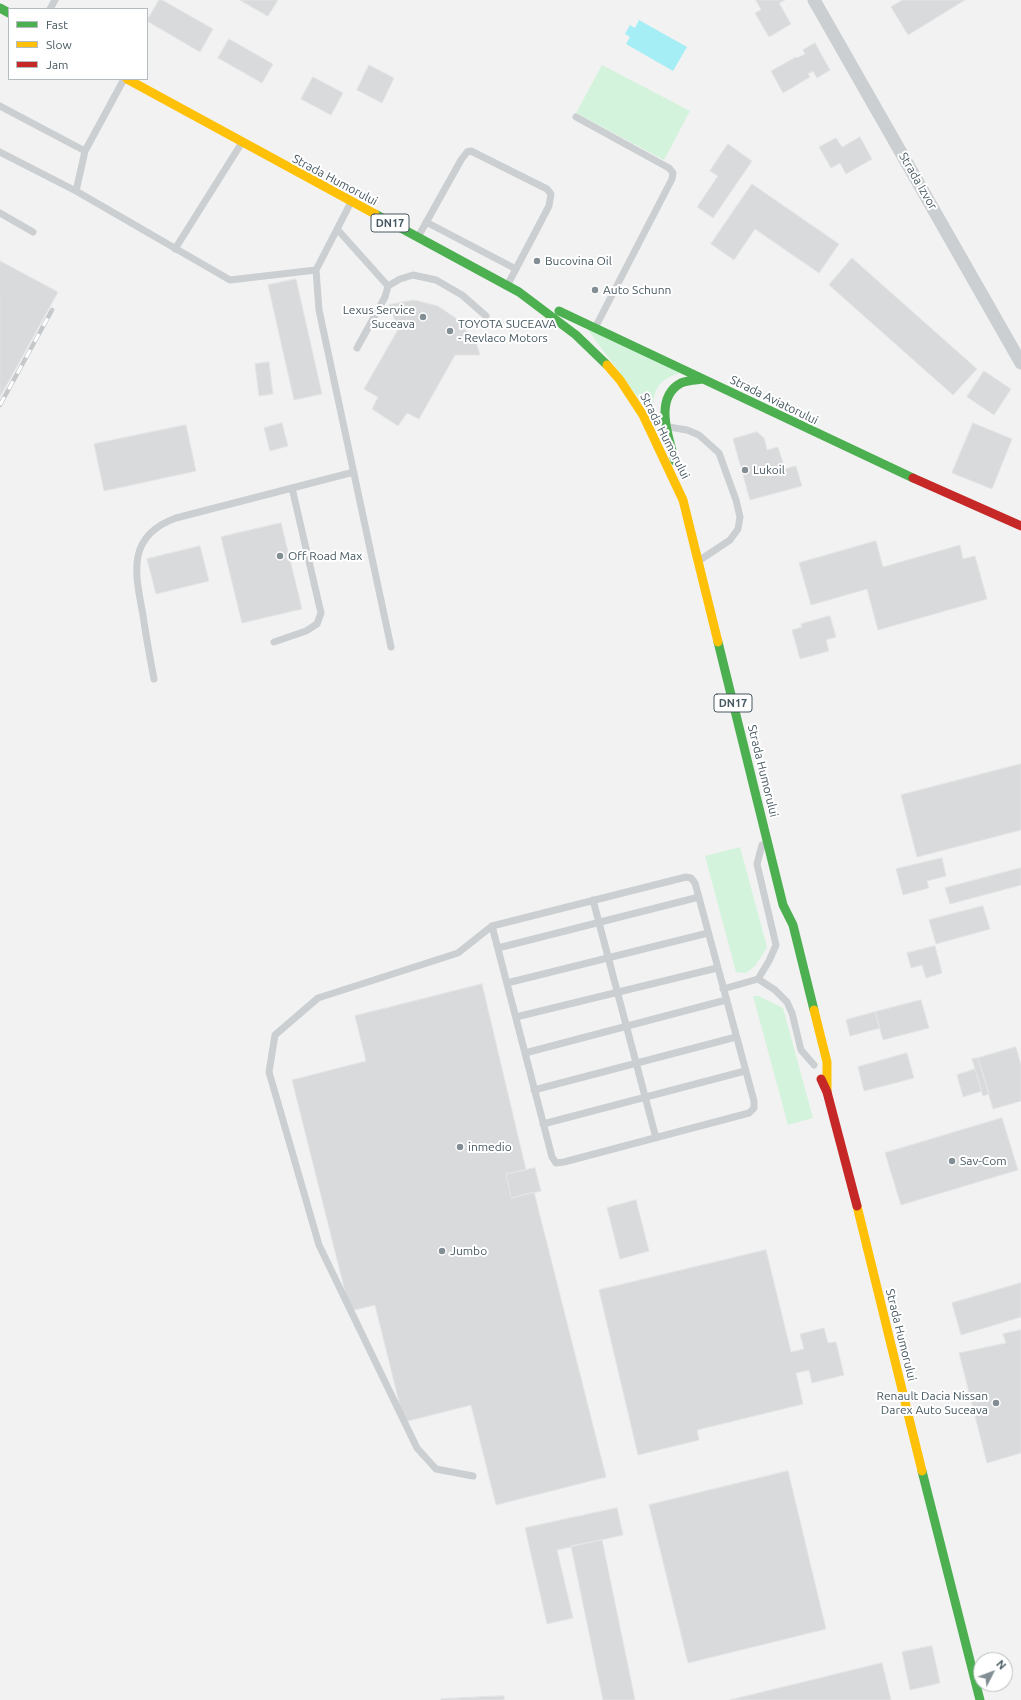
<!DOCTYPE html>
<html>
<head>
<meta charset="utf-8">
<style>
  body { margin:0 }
  #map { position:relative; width:1021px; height:1700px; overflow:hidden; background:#f2f2f2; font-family:Ubuntu,sans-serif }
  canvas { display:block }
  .legend { position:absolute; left:8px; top:8px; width:140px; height:72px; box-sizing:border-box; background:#fff; border:1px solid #b5bcc0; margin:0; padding:5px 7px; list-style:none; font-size:12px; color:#465861 }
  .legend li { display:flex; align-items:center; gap:8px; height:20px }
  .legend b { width:20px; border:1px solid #b5bcc0 }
  .north { position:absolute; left:973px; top:1652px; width:40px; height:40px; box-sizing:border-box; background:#fff; border:1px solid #b5bcc0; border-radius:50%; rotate:48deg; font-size:11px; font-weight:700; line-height:16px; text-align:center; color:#465861 }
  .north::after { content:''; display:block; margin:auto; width:14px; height:18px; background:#828e94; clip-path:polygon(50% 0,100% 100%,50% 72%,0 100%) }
</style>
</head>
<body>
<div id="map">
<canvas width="1021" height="1700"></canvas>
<ul class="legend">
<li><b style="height:5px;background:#4caf50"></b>Fast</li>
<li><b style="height:5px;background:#ffc107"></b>Slow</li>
<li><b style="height:5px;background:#c62828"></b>Jam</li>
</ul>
<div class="north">N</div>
</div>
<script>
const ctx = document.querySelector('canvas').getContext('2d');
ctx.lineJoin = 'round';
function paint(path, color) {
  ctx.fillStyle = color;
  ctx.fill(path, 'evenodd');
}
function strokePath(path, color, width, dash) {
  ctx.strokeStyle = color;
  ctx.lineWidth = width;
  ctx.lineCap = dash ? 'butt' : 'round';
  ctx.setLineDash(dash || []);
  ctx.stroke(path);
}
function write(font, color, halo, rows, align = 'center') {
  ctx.font = font + ' Ubuntu,sans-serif';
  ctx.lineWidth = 4;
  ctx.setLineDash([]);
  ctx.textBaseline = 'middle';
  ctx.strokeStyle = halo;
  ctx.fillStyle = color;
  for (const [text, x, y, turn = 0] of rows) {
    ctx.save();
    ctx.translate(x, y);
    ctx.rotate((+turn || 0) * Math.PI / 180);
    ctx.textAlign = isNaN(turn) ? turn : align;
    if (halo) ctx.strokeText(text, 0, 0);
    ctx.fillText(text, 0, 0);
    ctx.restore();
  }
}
const green = new Path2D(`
  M 602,65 L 690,111 L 664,160 L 576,113 Z
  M 587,329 L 680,373 C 654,381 652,394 654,419 Z
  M 740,847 L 767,947 L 756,965 L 746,973 L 736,972 L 705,856 Z
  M 753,996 L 759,996 L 783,1008 L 813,1118 L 788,1125 Z`);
const water = new Path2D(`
  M 639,20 L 687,47 L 673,71 L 626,44 L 630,37 L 625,34 L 630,25 L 635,28 Z`);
const building = new Path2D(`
  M 159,0 L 162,0 L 213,29 L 200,52 L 147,21 Z
  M 240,0 L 278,0 L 268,16 Z
  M 756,0 L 785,0 L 779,3 L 791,24 L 769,37 L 755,13 L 761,10 Z
  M 903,0 L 965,0 L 908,35 L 891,7 Z
  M 229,39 L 273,64 L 262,83 L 218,58 Z
  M 815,43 L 830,70 L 817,78 L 813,71 L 808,74 L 810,77 L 783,93 L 771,71 L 796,57 L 797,58 L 805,54 L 803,50 Z
  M 369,65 L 394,78 L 382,103 L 357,90 Z
  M 313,77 L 343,93 L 331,115 L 301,99 Z
  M 860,137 L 872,159 L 846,174 L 840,163 L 831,168 L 819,147 L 836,138 L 842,147 Z
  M 728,144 L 752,161 L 713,218 L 697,207 L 718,176 L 710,171 Z
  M 752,184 L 839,244 L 819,273 L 755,229 L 734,260 L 711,244 Z
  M 852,258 L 977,369 L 953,395 L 829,285 Z
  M 0,261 L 58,292 L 0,397 Z
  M 296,279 L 322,394 L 294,400 L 268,285 Z
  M 414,300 L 438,306 L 457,319 L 477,345 L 480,355 L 455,355 L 419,419 L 407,413 L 398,426 L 372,409 L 378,397 L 364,389 L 400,326 L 394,318 L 389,305 Z
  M 269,362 L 273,394 L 259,396 L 255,364 Z
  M 984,371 L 1011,389 L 994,415 L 967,397 Z
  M 282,423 L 288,446 L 270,451 L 264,428 Z
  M 973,423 L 1012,439 L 992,489 L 952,473 Z
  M 186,425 L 196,471 L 104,491 L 94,444 Z
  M 757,432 L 764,438 L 767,450 L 778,447 L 785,469 L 796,466 L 802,486 L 750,500 L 733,439 Z
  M 281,523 L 302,609 L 242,623 L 221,537 Z
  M 876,541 L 883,567 L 960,545 L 963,559 L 975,556 L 987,599 L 878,630 L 867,589 L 811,605 L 799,563 Z
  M 200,546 L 209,581 L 156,594 L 147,559 Z
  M 830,616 L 836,637 L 826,640 L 829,651 L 800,659 L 792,630 L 802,627 L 801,624 Z
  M 1021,764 L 1021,830 L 917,857 L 901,795 Z
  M 942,858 L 946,876 L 927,881 L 929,888 L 903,895 L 896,869 Z
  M 1021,868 L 1021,885 L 950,904 L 945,888 Z
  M 983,906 L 990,929 L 936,944 L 929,920 Z
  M 935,946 L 942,973 L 926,978 L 922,965 L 911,968 L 907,953 Z
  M 482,984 L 526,1170 L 506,1174 L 511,1198 L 534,1192 L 606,1477 L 496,1505 L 471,1405 L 404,1422 L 375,1305 L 350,1311 L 292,1080 L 366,1061 L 355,1016 Z
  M 921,1000 L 929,1028 L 883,1040 L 875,1012 Z
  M 875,1012 L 880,1028 L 850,1036 L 846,1020 Z
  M 1016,1047 L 1021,1065 L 1021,1101 L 993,1109 L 978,1058 Z
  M 907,1053 L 914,1078 L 864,1091 L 858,1067 Z
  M 978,1058 L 989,1094 L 983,1096 L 972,1059 Z
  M 975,1069 L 982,1091 L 963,1097 L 957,1075 Z
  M 1002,1118 L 1018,1170 L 901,1205 L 885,1153 Z
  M 535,1168 L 541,1191 L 511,1198 L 506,1174 Z
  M 636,1200 L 649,1251 L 620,1259 L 607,1208 Z
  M 766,1250 L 791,1352 L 804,1349 L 800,1334 L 824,1328 L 828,1343 L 836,1342 L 844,1375 L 812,1383 L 809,1370 L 796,1373 L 803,1404 L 697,1430 L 699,1440 L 638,1455 L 599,1290 Z
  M 1021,1283 L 1021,1317 L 961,1335 L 952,1303 Z
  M 1021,1330 L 1021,1453 L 987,1463 L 959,1353 L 1006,1343 L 1003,1334 Z
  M 788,1471 L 826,1629 L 688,1663 L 649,1505 Z
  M 617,1508 L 623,1535 L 557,1550 L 573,1618 L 547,1624 L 525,1528 Z
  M 602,1540 L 635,1700 L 603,1700 L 571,1546 Z
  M 932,1646 L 940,1683 L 910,1690 L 902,1652 Z
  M 882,1663 L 891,1700 L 730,1700 Z
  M 504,1696 L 504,1700 L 441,1700 L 441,1699 Z`);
const lane = new Path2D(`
  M 50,9 L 55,0
  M 0,106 L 85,151
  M 576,117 L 669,168 L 673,173 L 672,179 L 596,326
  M 0,152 L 76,191 L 230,280 L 316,270
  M 76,191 L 85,151 L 124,79
  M 350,204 L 316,270 L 319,310 L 391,647
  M 0,213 L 33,232
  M 426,222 L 516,269
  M 337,229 L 388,286
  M 418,237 L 461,160 L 467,152 L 471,151 L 547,189 L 551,194 L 549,206 L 508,284
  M 175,249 L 241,144
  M 357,348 L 385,297 L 388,286 L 400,279 L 413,275 L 436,280 L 462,295 L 486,316
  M 669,427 L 687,430 L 699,435 L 719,453 L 736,500 L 740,517 L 738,529 L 730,540 L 700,560
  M 274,642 L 306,631 L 317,624 L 321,613 L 292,488
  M 154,679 C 150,658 146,637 143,615 C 135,573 126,536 176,518 L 354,472
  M 762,845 L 757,864 L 776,945 L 769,961 L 758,979 L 775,990 L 787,1002 L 792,1013 L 801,1050 L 814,1065
  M 593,900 L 656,1138
  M 498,948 L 699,897
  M 507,983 L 708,933
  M 723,989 L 758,979
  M 516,1017 L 717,968
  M 525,1053 L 726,1000
  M 534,1090 L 736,1037
  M 543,1124 L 745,1071
  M 473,1476 L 436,1469 L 417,1448 L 319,1245 L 269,1072 L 275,1035 L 318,998 L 458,953 L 492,926 L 686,877 L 691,878 L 695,883 L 754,1101 L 754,1108 L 749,1113 L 564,1162 L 556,1163 L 552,1157 L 492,926`);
const street = new Path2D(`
  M 814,0 L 1021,363`);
const fast = new Path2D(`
  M 0,8 L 9,13
  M 375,214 L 519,292 L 576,335 L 607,365
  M 559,311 L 913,478
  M 675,461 C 669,438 653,398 681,383 C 688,380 696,380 703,379
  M 718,642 L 783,905 L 793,925 L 814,1010
  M 922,1471 L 980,1700`);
const slow = new Path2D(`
  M 127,79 L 375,214
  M 607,365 L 620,380 L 643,415 L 683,500 L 718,642
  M 814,1010 L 827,1062 L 827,1092
  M 857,1206 L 922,1471`);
const jam = new Path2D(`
  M 913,478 L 1021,526
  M 821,1079 L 827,1092 L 857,1206`);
const rail = new Path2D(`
  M 0,405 L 52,310`);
const markers = [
  [537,261,4,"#828e94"],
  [595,290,4,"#828e94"],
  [423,317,4,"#828e94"],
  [450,331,4,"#828e94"],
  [745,470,4,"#828e94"],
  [280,556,4,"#828e94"],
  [460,1147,4,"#828e94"],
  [952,1161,4,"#828e94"],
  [442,1251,4,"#828e94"],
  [996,1403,4,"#828e94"]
];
const shields = [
  [390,223,38],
  [733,703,38]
];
const shieldNames = [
  ["DN17",390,223],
  ["DN17",733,703]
];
const streetNames = [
  ["Strada Humorului",335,180,28],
  ["Strada Izvor",918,181,60],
  ["Strada Aviatorului",774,400,26],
  ["Strada Humorului",665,436,63],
  ["Strada Humorului",763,771,76],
  ["Strada Humorului",901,1335,76]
];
const poiNames = [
  ["Bucovina Oil",545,261],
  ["Auto Schunn",603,290],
  ["Lexus Service",415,310,"right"],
  ["Suceava",415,324,"right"],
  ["TOYOTA SUCEAVA",458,324],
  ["- Revlaco Motors",458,338],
  ["Lukoil",753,470],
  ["Off Road Max",288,556],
  ["inmedio",468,1147],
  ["Sav-Com",960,1161],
  ["Jumbo",450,1251],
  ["Renault Dacia Nissan",988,1396,"right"],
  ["Darex Auto Suceava",988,1410,"right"]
];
paint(green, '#d4f3dc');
paint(water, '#a5eef5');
paint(building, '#d8dadb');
strokePath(building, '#e3e4e5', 1);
strokePath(lane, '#cbcfd1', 7);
strokePath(street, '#cbcfd1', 13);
strokePath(fast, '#4caf50', 9);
strokePath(slow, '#ffc107', 9);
strokePath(jam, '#c62828', 9);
strokePath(rail, '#c6c9cb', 4.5);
strokePath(rail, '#fff', 3, [9]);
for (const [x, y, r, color] of markers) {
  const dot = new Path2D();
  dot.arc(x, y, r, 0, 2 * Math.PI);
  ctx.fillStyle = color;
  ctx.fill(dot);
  strokePath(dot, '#fff', 1.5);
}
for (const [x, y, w] of shields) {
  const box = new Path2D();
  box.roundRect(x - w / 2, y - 9, w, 18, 3);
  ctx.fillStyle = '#fff';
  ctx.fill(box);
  strokePath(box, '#465861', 1);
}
write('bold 11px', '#465861', null, shieldNames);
write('12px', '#465861', '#fff', streetNames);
write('12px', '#465861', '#fff', poiNames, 'left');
</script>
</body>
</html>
